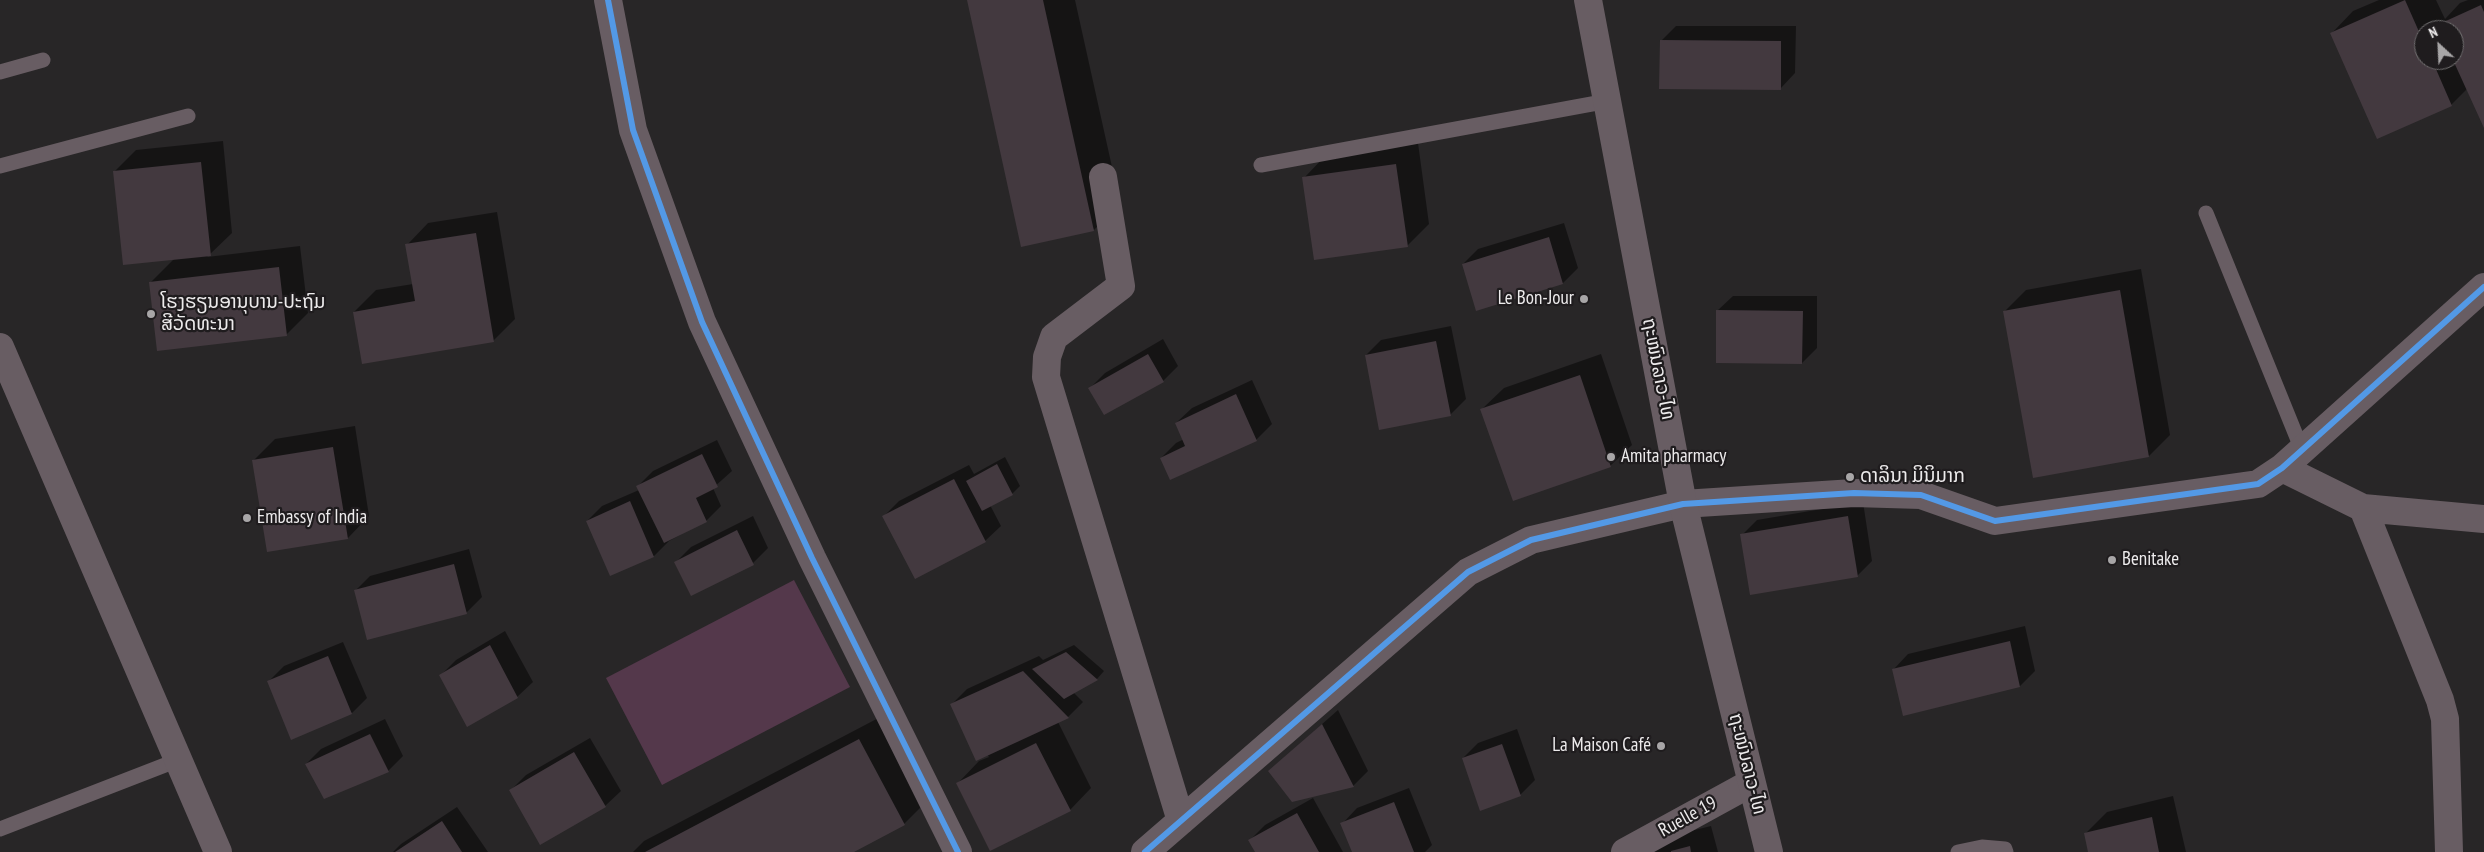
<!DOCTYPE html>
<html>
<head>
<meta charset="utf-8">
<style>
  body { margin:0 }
  #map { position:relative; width:2484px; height:852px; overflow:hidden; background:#282627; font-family:"PT Sans Narrow",sans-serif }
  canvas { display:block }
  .north { position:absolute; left:2414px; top:20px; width:50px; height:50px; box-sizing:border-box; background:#1f1c1e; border:1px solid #716f70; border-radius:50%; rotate:335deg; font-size:14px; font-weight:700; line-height:20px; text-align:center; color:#edebec }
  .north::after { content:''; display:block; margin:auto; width:18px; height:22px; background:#a8a6a7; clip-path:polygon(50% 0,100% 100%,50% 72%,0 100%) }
</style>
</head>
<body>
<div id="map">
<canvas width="2484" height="852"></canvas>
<div class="north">N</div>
</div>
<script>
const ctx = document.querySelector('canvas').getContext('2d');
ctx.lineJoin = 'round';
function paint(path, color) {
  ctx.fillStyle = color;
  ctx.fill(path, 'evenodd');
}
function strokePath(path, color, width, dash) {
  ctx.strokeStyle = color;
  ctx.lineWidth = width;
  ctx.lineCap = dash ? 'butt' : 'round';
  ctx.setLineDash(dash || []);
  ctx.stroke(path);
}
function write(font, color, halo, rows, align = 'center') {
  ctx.font = font + ' "PT Sans Narrow","Noto Sans Lao",sans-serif';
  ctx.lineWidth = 4.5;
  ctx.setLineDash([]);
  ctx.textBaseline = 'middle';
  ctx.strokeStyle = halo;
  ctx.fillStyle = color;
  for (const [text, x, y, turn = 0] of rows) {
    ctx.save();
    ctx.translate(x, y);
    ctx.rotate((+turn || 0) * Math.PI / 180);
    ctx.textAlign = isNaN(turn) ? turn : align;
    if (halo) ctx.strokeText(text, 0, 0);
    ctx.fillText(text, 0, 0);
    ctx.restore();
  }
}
const green = new Path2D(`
  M 794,580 L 850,687 L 662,785 L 606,678 Z`);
const shadow = new Path2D(`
  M 968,0 L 1075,0 L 1120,203 L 1094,230 Z
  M 2379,0 L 2436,0 L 2445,19 L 2460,3 L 2468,0 L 2484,0 L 2484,125 L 2467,89 L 2451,105 L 2332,33 L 2353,11 ZM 2424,30 L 2454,30 L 2454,60 L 2424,60 Z
  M 1676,26 L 1796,26 L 1795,73 L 1780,89 L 1661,41 Z
  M 223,141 L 232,233 L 207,257 L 300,246 L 308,313 L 286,335 L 150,283 L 175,258 L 114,172 L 136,150 Z
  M 1418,143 L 1429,224 L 1407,246 L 1304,178 L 1325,156 Z
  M 497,212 L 515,319 L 493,341 L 354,312 L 376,290 L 413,284 L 407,245 L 428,223 Z
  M 1564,223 L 1578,268 L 1563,283 L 1463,264 L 1478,249 Z
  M 2141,269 L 2170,435 L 2149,456 L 2005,311 L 2026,290 Z
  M 1733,296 L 1817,296 L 1817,348 L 1802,363 L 1717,311 Z
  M 1451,326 L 1466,399 L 1450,415 L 1366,355 L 1381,340 Z
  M 1163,339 L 1178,366 L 1163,381 L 1090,388 L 1105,373 Z
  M 1601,354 L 1632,445 L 1610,466 L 1482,409 L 1504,388 Z
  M 1252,380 L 1272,424 L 1256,440 L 1171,479 L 1161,458 L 1176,443 L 1184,439 L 1176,423 L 1192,408 Z
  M 355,426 L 369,516 L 348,538 L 253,461 L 275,439 Z
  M 717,440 L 732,471 L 713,488 L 721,506 L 706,521 L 669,541 L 654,556 L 610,575 L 587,521 L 602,506 L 639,490 L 638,486 L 653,471 Z
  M 1005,457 L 1020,486 L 1012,494 L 990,505 L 1001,526 L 985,541 L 884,516 L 899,501 L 969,465 L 974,474 Z
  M 1863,502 L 1872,561 L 1857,576 L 1742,535 L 1757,520 Z
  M 753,516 L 768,548 L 753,563 L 676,562 L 691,547 Z
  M 469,549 L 482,597 L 467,612 L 355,591 L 370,576 Z
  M 2025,626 L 2035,671 L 2020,686 L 1893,670 L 1908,654 Z
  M 505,631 L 533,682 L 517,697 L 441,675 L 456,660 Z
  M 343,642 L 367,698 L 352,713 L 268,682 L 284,666 Z
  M 1074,645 L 1104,671 L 1097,679 L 1073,692 L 1083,702 L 1068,717 L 1058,722 L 1091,788 L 1070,810 L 958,783 L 979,761 L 989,757 L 952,704 L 967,689 L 1039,656 L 1043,660 Z
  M 1338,710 L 1368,771 L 1353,786 L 1269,771 Z
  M 886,714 L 930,798 L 904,824 L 851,852 L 633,852 L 644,841 Z
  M 385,719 L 403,756 L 388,771 L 306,764 L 321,749 Z
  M 1517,729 L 1535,780 L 1520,795 L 1463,758 L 1478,743 Z
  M 590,738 L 621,791 L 605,806 L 541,843 L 510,791 L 526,775 Z
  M 1409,788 L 1432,845 L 1425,852 L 1353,852 L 1342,824 L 1357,808 Z
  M 2173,796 L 2186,852 L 2089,852 L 2085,834 L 2107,812 Z
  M 1313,798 L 1343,852 L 1256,852 L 1250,840 L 1265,825 Z
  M 457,807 L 488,852 L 393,852 L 401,844 Z
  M 1711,826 L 1718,852 L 1624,852 L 1630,846 Z`);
const building = new Path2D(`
  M 967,0 L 1043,0 L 1094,231 L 1021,247 Z
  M 2405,0 L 2424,43 L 2424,60 L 2432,60 L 2452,106 L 2377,139 L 2330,33 Z
  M 2481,5 L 2484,12 L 2484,128 L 2453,60 L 2454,30 L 2440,30 L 2437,25 Z
  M 1660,40 L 1781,41 L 1781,90 L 1659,89 Z
  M 201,162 L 211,256 L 123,265 L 113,171 Z
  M 1396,164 L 1408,247 L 1314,260 L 1302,177 Z
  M 476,233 L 494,342 L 362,364 L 353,312 L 415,301 L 405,244 Z
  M 1549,237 L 1563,284 L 1476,311 L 1462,264 Z
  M 279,267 L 287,336 L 157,351 L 149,282 Z
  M 2120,290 L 2149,457 L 2033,478 L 2003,311 Z
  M 1716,310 L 1803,311 L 1802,364 L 1716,363 Z
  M 1436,341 L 1451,416 L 1379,430 L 1365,355 Z
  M 1148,354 L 1164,382 L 1104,415 L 1088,388 Z
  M 1580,375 L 1611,467 L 1513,501 L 1480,409 Z
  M 1236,394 L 1257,441 L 1170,480 L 1160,458 L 1185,446 L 1175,423 Z
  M 333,447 L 348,539 L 267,552 L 252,460 Z
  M 702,454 L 718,487 L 696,498 L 707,522 L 664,543 L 636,486 Z
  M 997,464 L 1013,495 L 982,511 L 966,481 Z
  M 954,479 L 986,542 L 915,579 L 882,516 Z
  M 630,501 L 654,557 L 610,576 L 586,521 Z
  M 1848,516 L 1858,577 L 1750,595 L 1740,534 Z
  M 737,530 L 754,565 L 691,596 L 674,562 Z
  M 454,564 L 467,614 L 367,640 L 354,590 Z
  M 2010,641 L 2020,687 L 1903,716 L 1892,669 Z
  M 490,645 L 518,698 L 467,727 L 439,675 Z
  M 1066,652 L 1098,680 L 1064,699 L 1032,669 Z
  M 328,656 L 352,714 L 291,740 L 267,681 Z
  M 1023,671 L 1069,718 L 976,761 L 950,704 Z
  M 1322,724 L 1354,787 L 1292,802 L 1268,771 Z
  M 370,734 L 389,772 L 324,799 L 305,764 Z
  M 859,739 L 905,825 L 854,852 L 645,852 Z
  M 1036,743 L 1071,811 L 990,851 L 956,783 Z
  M 1502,744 L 1521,796 L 1480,811 L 1462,758 Z
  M 574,752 L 606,807 L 540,845 L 509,790 Z
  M 1394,802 L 1414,852 L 1352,852 L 1340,823 Z
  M 1297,813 L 1319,852 L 1255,852 L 1248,840 Z
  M 2152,817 L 2159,852 L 2088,852 L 2084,833 Z
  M 442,821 L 462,852 L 395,852 Z
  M 1690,846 L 1691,852 L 1671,852 L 1671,851 Z`);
const service = new Path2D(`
  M 0,72 L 43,60
  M 1261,165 L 1608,101
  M 0,166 L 188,116
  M 2206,213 L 2302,450
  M 0,829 L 178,760
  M 1958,852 L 1982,847 L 2005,849 L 2006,852`);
const minor = new Path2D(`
  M 608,0 L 633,130 L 702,322 L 812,558 L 958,852
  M 1103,177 L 1121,286 L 1054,337 L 1047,357 L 1046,377 L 1181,821
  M 2282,468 L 2363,508 L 2484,519
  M 2363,508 L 2440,700 L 2445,719 L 2449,852
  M 1145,852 L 1468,572 L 1531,540 L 1683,504 L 1854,493 L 1921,495 L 1995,521 L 2258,484 L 2282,468 L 2484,287
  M 1625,852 L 1751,783`);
const tertiary = new Path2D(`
  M 1588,0 L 1683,504 L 1769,852
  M 0,347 L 218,852`);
const cycleway = new Path2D(`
  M 608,0 L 633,130 L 702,322 L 812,558 L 958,852
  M 1145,852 L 1468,572 L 1531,540 L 1683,504 L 1854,493 L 1921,495 L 1995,521 L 2258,484 L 2282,468 L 2484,287`);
const markers = [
  [1584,299,5,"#a8a6a7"],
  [151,314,5,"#a8a6a7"],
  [1611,457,5,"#a8a6a7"],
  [1850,477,5,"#a8a6a7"],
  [247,518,5,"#a8a6a7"],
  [2112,560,5,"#a8a6a7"],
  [1661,746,5,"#a8a6a7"]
];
const poiNames = [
  ["Le Bon-Jour",1574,299,"right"],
  ["ໂຮງຮຽນອານຸບານ-ປະຖົມ",161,303],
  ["ສີວັດທະນາ",161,325],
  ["Amita pharmacy",1621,457],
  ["ດາລິນາ ມິນິມາກ",1860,477],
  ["Embassy of India",257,518],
  ["Benitake",2122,560],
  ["La Maison Café",1651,746,"right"]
];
const streetNames = [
  ["ຖະໜົນລາວ-ໄທ",1658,369,79],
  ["ຖະໜົນລາວ-ໄທ",1747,764,76],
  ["Ruelle 19",1688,817,-29]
];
paint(green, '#54384b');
paint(shadow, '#0007');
paint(building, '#43393f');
strokePath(service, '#685d63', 15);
strokePath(minor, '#685d63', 28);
strokePath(tertiary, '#685d63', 28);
strokePath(cycleway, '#5399e6', 6);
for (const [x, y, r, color] of markers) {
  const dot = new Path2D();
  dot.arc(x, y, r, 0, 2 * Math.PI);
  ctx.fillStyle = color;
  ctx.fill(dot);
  strokePath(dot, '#1f1c1e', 2);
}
write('19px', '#edebec', '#1f1c1e', poiNames, 'left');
write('19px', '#edebec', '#1f1c1e', streetNames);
</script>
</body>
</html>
